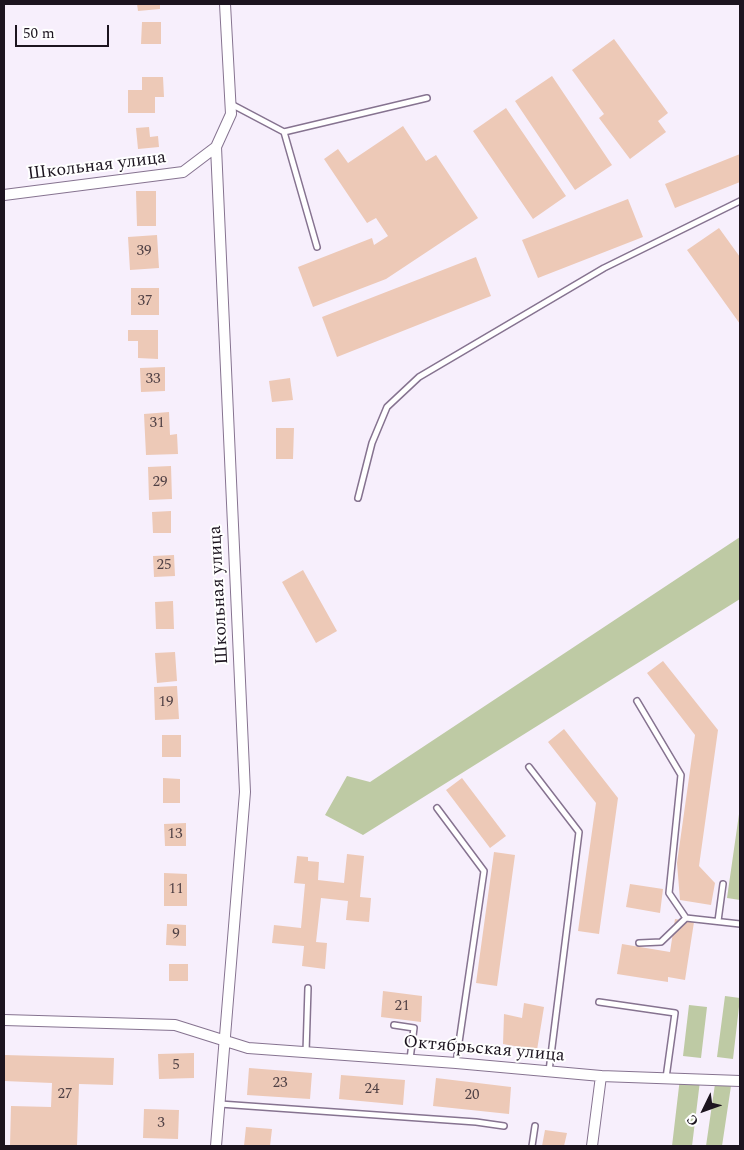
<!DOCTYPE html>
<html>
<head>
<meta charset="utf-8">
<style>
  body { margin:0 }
  #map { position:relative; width:744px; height:1150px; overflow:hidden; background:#f7effc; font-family:Spectral,serif }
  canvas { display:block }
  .frame { position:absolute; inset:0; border:5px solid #1c141f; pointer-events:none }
  .north { position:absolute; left:679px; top:1085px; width:50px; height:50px; -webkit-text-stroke:4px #fff; paint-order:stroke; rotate:228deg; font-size:14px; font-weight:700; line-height:20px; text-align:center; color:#1c141f }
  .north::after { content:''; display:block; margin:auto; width:18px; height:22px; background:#1c141f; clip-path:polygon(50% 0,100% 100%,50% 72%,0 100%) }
  .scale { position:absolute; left:15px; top:25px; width:94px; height:22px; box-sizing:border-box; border:2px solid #1c141f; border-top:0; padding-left:6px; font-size:15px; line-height:18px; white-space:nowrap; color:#1c141f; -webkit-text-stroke:4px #fff; paint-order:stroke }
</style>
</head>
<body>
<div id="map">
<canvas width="744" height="1150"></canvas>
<div class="frame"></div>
<div class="north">С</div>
<div class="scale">50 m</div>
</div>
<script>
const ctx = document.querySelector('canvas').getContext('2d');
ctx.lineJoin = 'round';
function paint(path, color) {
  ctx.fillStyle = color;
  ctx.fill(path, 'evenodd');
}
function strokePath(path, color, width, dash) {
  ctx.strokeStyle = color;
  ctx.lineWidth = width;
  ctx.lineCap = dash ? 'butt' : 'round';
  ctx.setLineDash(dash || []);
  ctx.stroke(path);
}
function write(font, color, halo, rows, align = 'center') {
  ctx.font = font + ' Spectral,serif';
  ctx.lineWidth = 4;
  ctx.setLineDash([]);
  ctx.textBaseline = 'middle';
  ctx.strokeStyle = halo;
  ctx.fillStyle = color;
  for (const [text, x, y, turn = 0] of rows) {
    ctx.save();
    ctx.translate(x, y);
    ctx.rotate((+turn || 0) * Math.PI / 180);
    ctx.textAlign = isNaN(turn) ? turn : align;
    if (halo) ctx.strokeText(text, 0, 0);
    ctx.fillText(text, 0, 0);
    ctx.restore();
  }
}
const green = new Path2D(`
  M 740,537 L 740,599 L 363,835 L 325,815 L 347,776 L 370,782 Z
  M 740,807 L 740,900 L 727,898 Z
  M 725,996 L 740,998 L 733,1059 L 717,1057 Z
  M 689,1005 L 707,1007 L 701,1058 L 683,1056 Z
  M 680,1078 L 700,1081 L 692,1146 L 672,1146 Z
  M 715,1084 L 731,1086 L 722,1146 L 706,1146 Z`);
const building = new Path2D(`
  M 137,4 L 160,4 L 160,9 L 138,11 Z
  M 142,22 L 161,22 L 161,44 L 141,44 Z
  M 614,39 L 668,113 L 658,121 L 666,132 L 630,159 L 599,118 L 604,114 L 572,70 Z
  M 552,76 L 612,165 L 575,190 L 515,101 Z
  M 142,77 L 163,77 L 164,97 L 155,97 L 155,113 L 128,113 L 128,90 L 142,90 Z
  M 506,108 L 566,196 L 533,219 L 473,131 Z
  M 403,126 L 426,161 L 436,155 L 478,218 L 386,279 L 313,307 L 298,267 L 372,238 L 374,245 L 388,236 L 376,218 L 367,223 L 324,159 L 338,149 L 348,163 Z
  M 149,127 L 150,137 L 158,136 L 159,147 L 138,149 L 136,128 Z
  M 740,154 L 740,182 L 675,208 L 665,184 Z
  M 136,191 L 156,191 L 156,226 L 137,226 Z
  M 628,199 L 643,237 L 538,278 L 522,240 Z
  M 719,228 L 740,257 L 740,324 L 687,250 Z
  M 157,235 L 159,268 L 130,270 L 128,237 Z
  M 476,257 L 491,296 L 337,357 L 322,317 Z
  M 131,288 L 159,288 L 159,315 L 131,315 Z
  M 128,330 L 158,330 L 158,359 L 138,358 L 138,341 L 128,341 Z
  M 165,367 L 165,391 L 141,392 L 140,368 Z
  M 290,378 L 293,400 L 272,402 L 269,381 Z
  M 169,412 L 170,435 L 177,434 L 178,454 L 146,455 L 144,414 Z
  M 276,428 L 294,428 L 293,459 L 276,459 Z
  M 171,466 L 172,499 L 149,500 L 148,467 Z
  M 171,511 L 171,533 L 153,533 L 152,512 Z
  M 174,555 L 175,576 L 154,577 L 153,556 Z
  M 303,570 L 337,631 L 316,643 L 282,582 Z
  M 173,601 L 174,629 L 156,629 L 155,602 Z
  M 175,652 L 177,681 L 157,683 L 155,653 Z
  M 663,661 L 718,730 L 699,866 L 715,883 L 711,905 L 680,900 L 677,863 L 695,735 L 647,673 Z
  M 177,686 L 179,719 L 155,720 L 154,687 Z
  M 564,729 L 618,798 L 599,934 L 578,931 L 596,803 L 548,742 Z
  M 162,735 L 181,735 L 181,757 L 162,757 Z
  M 163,778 L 180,779 L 180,803 L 163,803 Z
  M 462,778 L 506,836 L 490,848 L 446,790 Z
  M 186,823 L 186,846 L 165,846 L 164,824 Z
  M 494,852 L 515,855 L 497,986 L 476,983 Z
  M 347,854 L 364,856 L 360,897 L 371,898 L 369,922 L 346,920 L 348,901 L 321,898 L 316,942 L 327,943 L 325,969 L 302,966 L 304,946 L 272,943 L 274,925 L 301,928 L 305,884 L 294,883 L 297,856 L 308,857 L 308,861 L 319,862 L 318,880 L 344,883 Z
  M 164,873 L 187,874 L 187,906 L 164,906 Z
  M 630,884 L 663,889 L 660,913 L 626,907 Z
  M 675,919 L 694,922 L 685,980 L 668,977 L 668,982 L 617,974 L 622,944 L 670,952 Z
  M 167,924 L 186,925 L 186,946 L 166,945 Z
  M 169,964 L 188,964 L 188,981 L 169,981 Z
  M 383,991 L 422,996 L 421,1022 L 381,1017 Z
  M 524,1003 L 544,1007 L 537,1050 L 503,1044 L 504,1014 L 522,1018 Z
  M 194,1053 L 194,1078 L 159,1079 L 158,1054 Z
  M 4,1055 L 114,1058 L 113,1085 L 79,1084 L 77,1146 L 10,1146 L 11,1106 L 51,1107 L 52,1083 L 4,1081 Z
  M 249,1068 L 312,1073 L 310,1099 L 247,1095 Z
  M 341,1075 L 405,1080 L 403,1105 L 339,1099 Z
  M 436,1078 L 511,1087 L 509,1114 L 433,1106 Z
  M 144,1109 L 179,1110 L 178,1139 L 143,1138 Z
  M 246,1127 L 272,1129 L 270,1146 L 244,1146 Z
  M 545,1130 L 567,1133 L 564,1146 L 542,1146 Z`);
const service = new Path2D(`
  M 231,104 L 284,132 L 317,247
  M 284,132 L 427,98
  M 358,498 L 372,443 L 387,407 L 419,377 L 604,268 L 740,201
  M 637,701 L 681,775 L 669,893 L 686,918 L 661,942 L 639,943
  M 529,767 L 579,832 L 549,1071
  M 437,808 L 484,871 L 456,1063
  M 686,918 L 740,924
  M 718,921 L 723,884
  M 599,1002 L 675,1013 L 666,1078
  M 394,1025 L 414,1028 L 410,1059
  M 306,1052 L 308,988
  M 220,1104 L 476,1122 L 504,1126
  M 532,1146 L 535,1126`);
const minor = new Path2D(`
  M 216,147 L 245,792 L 216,1146
  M 4,195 L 183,172 L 216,147 L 231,114 L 225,4
  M 4,1020 L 175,1025 L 248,1048 L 456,1063 L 601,1076 L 740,1081
  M 592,1146 L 601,1076`);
const numberNames = [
  ["39",144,252],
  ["37",145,302],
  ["33",153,380],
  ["31",157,424],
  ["29",160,483],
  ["25",164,566],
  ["19",166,703],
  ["13",175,835],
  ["11",176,890],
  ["9",176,935],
  ["21",402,1007],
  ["5",176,1066],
  ["23",280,1084],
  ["24",372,1090],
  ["27",65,1095],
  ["20",472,1096],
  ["3",161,1124]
];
const streetNames = [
  ["Школьная улица",97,167,-7],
  ["Школьная улица",220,595,-93],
  ["Октябрьская улица",484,1050,5]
];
paint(green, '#becaa4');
paint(building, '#edc9b7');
strokePath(service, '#867390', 8);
strokePath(minor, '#867390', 12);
strokePath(service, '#fff', 5);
strokePath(minor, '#fff', 10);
write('15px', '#504145', null, numberNames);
write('18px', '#1c141f', '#fff', streetNames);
</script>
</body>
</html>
